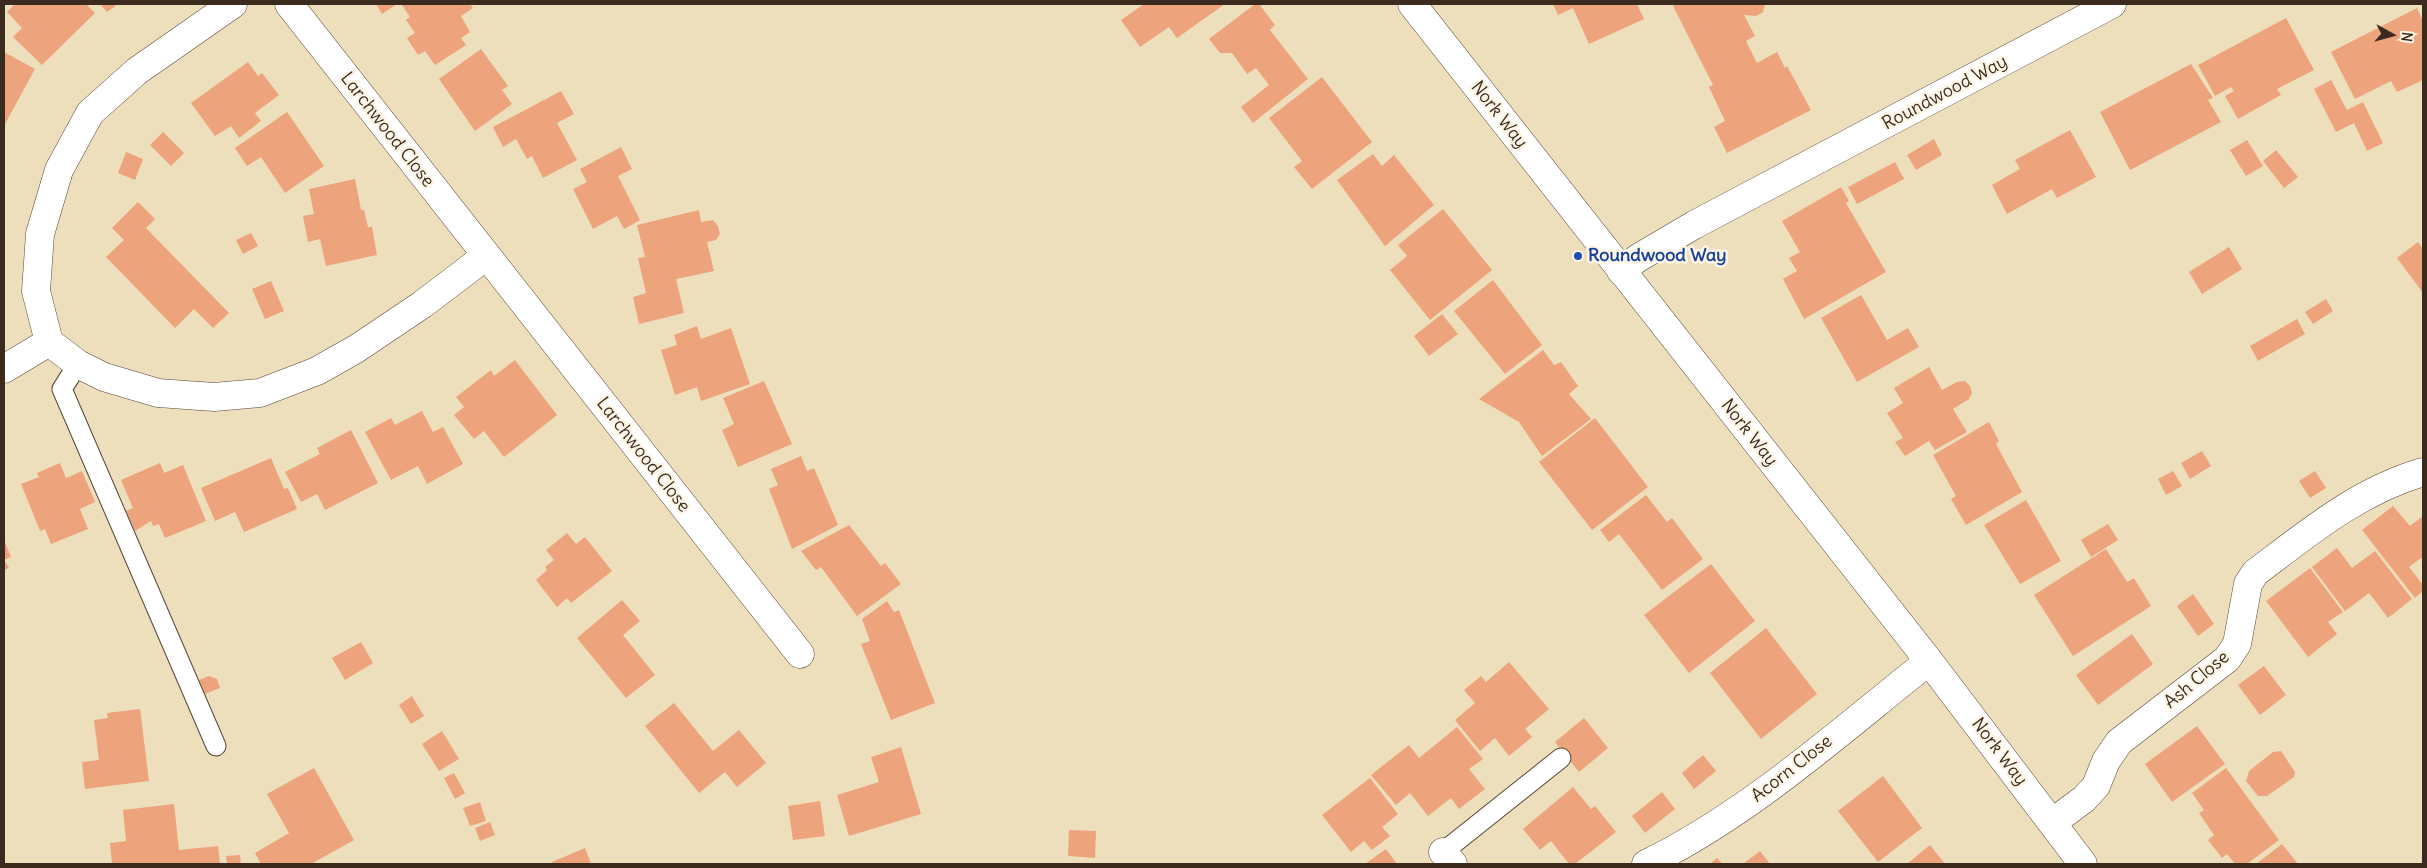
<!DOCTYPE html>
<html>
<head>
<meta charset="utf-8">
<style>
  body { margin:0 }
  #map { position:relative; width:2427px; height:868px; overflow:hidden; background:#eddfbc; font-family:Delius,sans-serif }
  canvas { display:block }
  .frame { position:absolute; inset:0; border:5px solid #3b2a1e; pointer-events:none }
  .north { position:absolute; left:2367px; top:10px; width:50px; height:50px; -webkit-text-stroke:4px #fcf5e5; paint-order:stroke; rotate:97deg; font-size:14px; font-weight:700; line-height:20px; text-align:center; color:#3b2a1e }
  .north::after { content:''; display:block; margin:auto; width:18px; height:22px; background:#3b2a1e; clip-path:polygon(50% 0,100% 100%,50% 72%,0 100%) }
</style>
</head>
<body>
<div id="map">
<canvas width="2427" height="868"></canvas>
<div class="frame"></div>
<div class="north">N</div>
</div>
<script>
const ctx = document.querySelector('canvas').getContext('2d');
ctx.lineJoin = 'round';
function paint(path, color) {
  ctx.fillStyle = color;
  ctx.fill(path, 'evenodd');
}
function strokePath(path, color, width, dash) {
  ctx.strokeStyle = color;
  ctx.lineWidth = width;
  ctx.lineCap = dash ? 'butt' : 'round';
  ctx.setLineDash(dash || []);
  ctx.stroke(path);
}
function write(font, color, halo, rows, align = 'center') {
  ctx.font = font + ' Delius,sans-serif';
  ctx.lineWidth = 5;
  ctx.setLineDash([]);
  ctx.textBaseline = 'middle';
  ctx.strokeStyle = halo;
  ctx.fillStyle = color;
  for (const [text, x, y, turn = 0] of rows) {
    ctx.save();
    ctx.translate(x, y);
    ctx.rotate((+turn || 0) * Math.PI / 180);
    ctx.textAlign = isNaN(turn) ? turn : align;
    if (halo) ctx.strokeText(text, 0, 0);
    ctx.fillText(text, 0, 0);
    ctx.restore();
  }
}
const building = new Path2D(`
  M 15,4 L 86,4 L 95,13 L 42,65 L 13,37 L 22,28 L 7,12 Z
  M 100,4 L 118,4 L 107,12 Z
  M 376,4 L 397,4 L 382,14 Z
  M 405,4 L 470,4 L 473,8 L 461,16 L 470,32 L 461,38 L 466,45 L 435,65 L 425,51 L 418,55 L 407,38 L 415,33 L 406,20 L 410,17 L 402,5 Z
  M 1144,4 L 1225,4 L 1177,38 L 1169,27 L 1140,47 L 1121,20 Z
  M 1255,4 L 1259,4 L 1275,25 L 1270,30 L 1308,79 L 1253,123 L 1241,107 L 1269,85 L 1256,68 L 1247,74 L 1232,53 L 1220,53 L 1209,39 Z
  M 1553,4 L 1637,4 L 1644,19 L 1589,44 L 1573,8 L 1558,15 Z
  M 1676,4 L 1765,4 L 1763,12 L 1756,16 L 1744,15 L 1755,36 L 1746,41 L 1757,63 L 1777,52 L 1785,68 L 1787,66 L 1811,110 L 1727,153 L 1714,127 L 1725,121 L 1709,87 L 1713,85 L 1673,6 Z
  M 2417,8 L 2423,21 L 2423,80 L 2397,92 L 2391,81 L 2355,99 L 2331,52 Z
  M 2286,18 L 2314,70 L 2277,89 L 2281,95 L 2238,119 L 2225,96 L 2234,91 L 2231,87 L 2215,96 L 2198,65 Z
  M 481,49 L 508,86 L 502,90 L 512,104 L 475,131 L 439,79 Z
  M 4,52 L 35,69 L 5,124 L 4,123 Z
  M 248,62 L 258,76 L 262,73 L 279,95 L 255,113 L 261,121 L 239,138 L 231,126 L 215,136 L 191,103 Z
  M 2191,64 L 2213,98 L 2208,100 L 2221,122 L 2130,170 L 2100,112 Z
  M 1322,77 L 1372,142 L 1312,189 L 1294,167 L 1302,161 L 1269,118 Z
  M 2331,80 L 2347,110 L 2363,102 L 2383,143 L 2367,151 L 2354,123 L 2336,132 L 2314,89 Z
  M 561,91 L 574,114 L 557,123 L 577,160 L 543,178 L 532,156 L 527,159 L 516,139 L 503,147 L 493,127 Z
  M 287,112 L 324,166 L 285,193 L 261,157 L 247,166 L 235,148 Z
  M 2070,130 L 2096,177 L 2057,198 L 2052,189 L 2007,214 L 1992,185 L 2020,169 L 2015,160 Z
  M 163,132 L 184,153 L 171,166 L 150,145 Z
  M 1934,139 L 1942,155 L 1916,170 L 1907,155 Z
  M 2247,140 L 2263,166 L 2246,176 L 2230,150 Z
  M 621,147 L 632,169 L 618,176 L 640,220 L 624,229 L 617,216 L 593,229 L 573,189 L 587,182 L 580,169 Z
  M 2276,150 L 2298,177 L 2284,188 L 2263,161 Z
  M 126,152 L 143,159 L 135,180 L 118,173 Z
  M 1373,154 L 1382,166 L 1394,155 L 1434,205 L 1385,246 L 1337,180 Z
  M 1895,162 L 1904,179 L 1857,204 L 1848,187 Z
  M 355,179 L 361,210 L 364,210 L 368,227 L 372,227 L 377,255 L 326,266 L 320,239 L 308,242 L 303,216 L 314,214 L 309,189 Z
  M 1841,187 L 1849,201 L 1846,203 L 1886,272 L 1804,319 L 1783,279 L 1797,271 L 1789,258 L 1800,252 L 1782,221 Z
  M 138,202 L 155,219 L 146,228 L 229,313 L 213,328 L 194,309 L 175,328 L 106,257 L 124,240 L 112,228 Z
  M 1443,209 L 1492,270 L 1430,320 L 1390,270 L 1407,256 L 1398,245 Z
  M 699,210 L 701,222 L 713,220 L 718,226 L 720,234 L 716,240 L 707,242 L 714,271 L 676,279 L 684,313 L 639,324 L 633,297 L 646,293 L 638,258 L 645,257 L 637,225 Z
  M 251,233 L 258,246 L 243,254 L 236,240 Z
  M 2418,242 L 2423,249 L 2423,293 L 2397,258 Z
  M 2229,247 L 2242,269 L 2202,294 L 2189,272 Z
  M 1493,280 L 1542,345 L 1505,374 L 1454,311 Z
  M 271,281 L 284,311 L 265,319 L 252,289 Z
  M 1861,295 L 1887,340 L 1908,328 L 1919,347 L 1857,382 L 1821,318 Z
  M 2326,299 L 2333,311 L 2313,324 L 2305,312 Z
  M 1442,314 L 1458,334 L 1429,356 L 1414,336 Z
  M 2297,319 L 2305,334 L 2258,361 L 2250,346 Z
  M 697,326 L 701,339 L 731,328 L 750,384 L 701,401 L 697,387 L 675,395 L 661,350 L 677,345 L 674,335 Z
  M 1543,350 L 1554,365 L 1561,362 L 1578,386 L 1569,394 L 1591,419 L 1542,456 L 1519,422 L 1479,399 Z
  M 515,360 L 557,415 L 504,457 L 484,431 L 474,439 L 454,415 L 464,407 L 456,397 L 491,370 L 494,376 Z
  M 1929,367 L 1942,390 L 1957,382 L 1965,381 L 1970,386 L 1972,393 L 1969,399 L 1953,409 L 1967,432 L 1935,450 L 1929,441 L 1905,456 L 1895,442 L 1903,438 L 1887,413 L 1903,403 L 1894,388 Z
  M 764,381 L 792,444 L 738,467 L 722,430 L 734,424 L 723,398 Z
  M 422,411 L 433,432 L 443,427 L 463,464 L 427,484 L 418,466 L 391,480 L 365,432 L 391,418 L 395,425 Z
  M 1595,418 L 1648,487 L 1592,530 L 1539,462 Z
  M 1989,422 L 1999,441 L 1996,444 L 2022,492 L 1966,525 L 1951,499 L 1956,496 L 1933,455 Z
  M 351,430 L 378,483 L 325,510 L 317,494 L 301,502 L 285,472 L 320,454 L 317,448 Z
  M 2202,451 L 2211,466 L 2190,479 L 2181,463 Z
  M 801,456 L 807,471 L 814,468 L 838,525 L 792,549 L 769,489 L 778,485 L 771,469 Z
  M 271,458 L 284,489 L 288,488 L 297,509 L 244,532 L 235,512 L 215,521 L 201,488 Z
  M 60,463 L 66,478 L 82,471 L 95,502 L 80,509 L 88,529 L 51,544 L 45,529 L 40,531 L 21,484 L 39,477 L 37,473 Z
  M 160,463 L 164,473 L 183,465 L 206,521 L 165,538 L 159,524 L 153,526 L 151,521 L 135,531 L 126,511 L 133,508 L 121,480 Z
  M 2173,471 L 2182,486 L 2166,495 L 2158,479 Z
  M 2315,471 L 2326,488 L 2310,498 L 2299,481 Z
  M 1646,495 L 1667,522 L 1672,518 L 1703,559 L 1662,590 L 1619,534 L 1609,542 L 1600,530 Z
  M 2026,500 L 2061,561 L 2020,584 L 1984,525 Z
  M 2393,506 L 2410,526 L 2423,516 L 2423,560 L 2421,558 L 2409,567 L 2423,585 L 2423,591 L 2415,598 L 2362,530 Z
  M 2108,524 L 2118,540 L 2091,557 L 2081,540 Z
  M 849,525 L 881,566 L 885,563 L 901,584 L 857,616 L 821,567 L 816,570 L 801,551 Z
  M 567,533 L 576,544 L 585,537 L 612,571 L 571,603 L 567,598 L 557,607 L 536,580 L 547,570 L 545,567 L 554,560 L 546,550 Z
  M 4,540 L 11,557 L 4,560 L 9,568 L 4,570 Z
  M 2337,548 L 2352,568 L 2375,551 L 2412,599 L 2388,618 L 2369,593 L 2345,611 L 2312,567 Z
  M 2106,549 L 2127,582 L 2134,578 L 2151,606 L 2073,656 L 2034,595 Z
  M 1711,564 L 1755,621 L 1689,673 L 1644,615 Z
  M 2310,568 L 2343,612 L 2328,622 L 2337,634 L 2308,657 L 2266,601 Z
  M 2193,594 L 2214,624 L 2198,636 L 2177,606 Z
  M 622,600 L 640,621 L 623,635 L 655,675 L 626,698 L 577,638 Z
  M 887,601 L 894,612 L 899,610 L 935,703 L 891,720 L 861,644 L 870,641 L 862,619 Z
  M 1766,628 L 1817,694 L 1761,739 L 1710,673 Z
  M 2132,634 L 2153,664 L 2098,705 L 2076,675 Z
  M 361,642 L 373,663 L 345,680 L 332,658 Z
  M 1509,662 L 1549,709 L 1525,729 L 1532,737 L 1509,756 L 1495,738 L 1480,751 L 1455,720 L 1475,703 L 1464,690 L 1481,676 L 1486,682 Z
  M 2264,666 L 2286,695 L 2260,715 L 2238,685 Z
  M 209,676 L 217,679 L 220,688 L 205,694 L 199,680 Z
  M 412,696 L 424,716 L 411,724 L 399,705 Z
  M 674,703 L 713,751 L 739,730 L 766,763 L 737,787 L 725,772 L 699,793 L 645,726 Z
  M 140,709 L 149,781 L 85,789 L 82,762 L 99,760 L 94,720 L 108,718 L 107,713 Z
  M 1584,718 L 1608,748 L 1579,772 L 1555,742 Z
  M 2197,726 L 2225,764 L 2172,802 L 2145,764 Z
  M 1457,727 L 1483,759 L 1469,769 L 1485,789 L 1459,809 L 1451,798 L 1428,816 L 1410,793 L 1396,805 L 1371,775 L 1409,745 L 1419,758 Z
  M 442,731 L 459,759 L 439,771 L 422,744 Z
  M 901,747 L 921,814 L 849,836 L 837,795 L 879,782 L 871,757 Z
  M 2281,751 L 2295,772 L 2294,777 L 2267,796 L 2258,796 L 2246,781 L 2249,771 L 2273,752 Z
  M 1703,755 L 1716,771 L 1694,789 L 1682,773 Z
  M 314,768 L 354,840 L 311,864 L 261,864 L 255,853 L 289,833 L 267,794 Z
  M 2226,768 L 2279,840 L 2247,864 L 2235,864 L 2227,854 L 2222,858 L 2208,840 L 2214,835 L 2199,813 L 2204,810 L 2192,793 Z
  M 454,773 L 465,793 L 455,799 L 444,778 Z
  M 1883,776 L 1922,828 L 1878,862 L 1838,811 Z
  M 1370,778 L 1398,814 L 1382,827 L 1390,836 L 1372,850 L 1364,841 L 1351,852 L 1322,815 Z
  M 1573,787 L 1591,809 L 1595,806 L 1616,832 L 1575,864 L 1569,864 L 1551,841 L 1540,850 L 1523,829 Z
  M 1662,792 L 1675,809 L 1645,833 L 1632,816 Z
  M 820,801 L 825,836 L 793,840 L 788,806 Z
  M 480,802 L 486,821 L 470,826 L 463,808 Z
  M 174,804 L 179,850 L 218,846 L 220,864 L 112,864 L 110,843 L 126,841 L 123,810 Z
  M 490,822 L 495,835 L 480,841 L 475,828 Z
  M 1069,830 L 1096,831 L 1095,858 L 1068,856 Z
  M 2282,844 L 2298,864 L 2256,864 Z
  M 1930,845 L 1945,864 L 1907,864 Z
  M 585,848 L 591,864 L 553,864 L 552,862 Z
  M 1386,849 L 1397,864 L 1365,864 Z
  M 1760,851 L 1770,864 L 1743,864 Z
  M 240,855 L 241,864 L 227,864 L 226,856 Z
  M 1717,858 L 1723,864 L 1710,864 Z`);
const lane = new Path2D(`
  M 78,364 L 62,389 L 216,746
  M 1443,852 L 1561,758`);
const street = new Path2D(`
  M 233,4 L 137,71 L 90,113 L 59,170 L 40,234 L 36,291 L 49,342 L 78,364 L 104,377 L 158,393 L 214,397 L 260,393 L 317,371 L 356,349 L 423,304 L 486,256
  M 289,4 L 800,654
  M 1412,4 L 1929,661 L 2083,864
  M 1621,271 L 1638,258 L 1694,225 L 2112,4
  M 4,369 L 49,342
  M 2053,822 L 2084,799 L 2096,786 L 2106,761 L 2119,742 L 2227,659 L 2237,644 L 2248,584 L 2255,573 C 2308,533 2358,491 2423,472
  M 1443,852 L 1453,864
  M 1646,864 C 1750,813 1838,733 1929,661`);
const markers = [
  [1578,256,5,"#1a4fb4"]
];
const streetNames = [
  ["Roundwood Way",1945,93,-28],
  ["Nork Way",1499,115,52],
  ["Larchwood Close",387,130,52],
  ["Nork Way",1749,433,52],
  ["Larchwood Close",643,455,52],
  ["Ash Close",2197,680,-40],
  ["Nork Way",1999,752,53],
  ["Acorn Close",1792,769,-38]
];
const transitNames = [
  ["Roundwood Way",1588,256]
];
paint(building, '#eda37c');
strokePath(lane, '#564536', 21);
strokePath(street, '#564536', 29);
strokePath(lane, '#fff', 19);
strokePath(street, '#fff', 28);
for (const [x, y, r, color] of markers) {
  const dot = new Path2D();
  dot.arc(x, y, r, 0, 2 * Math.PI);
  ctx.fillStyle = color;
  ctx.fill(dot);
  strokePath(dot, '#fcf5e5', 2);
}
write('18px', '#3b2a1e', '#fcf5e5', streetNames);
write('bold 18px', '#164399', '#fcf5e5', transitNames, 'left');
</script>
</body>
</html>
